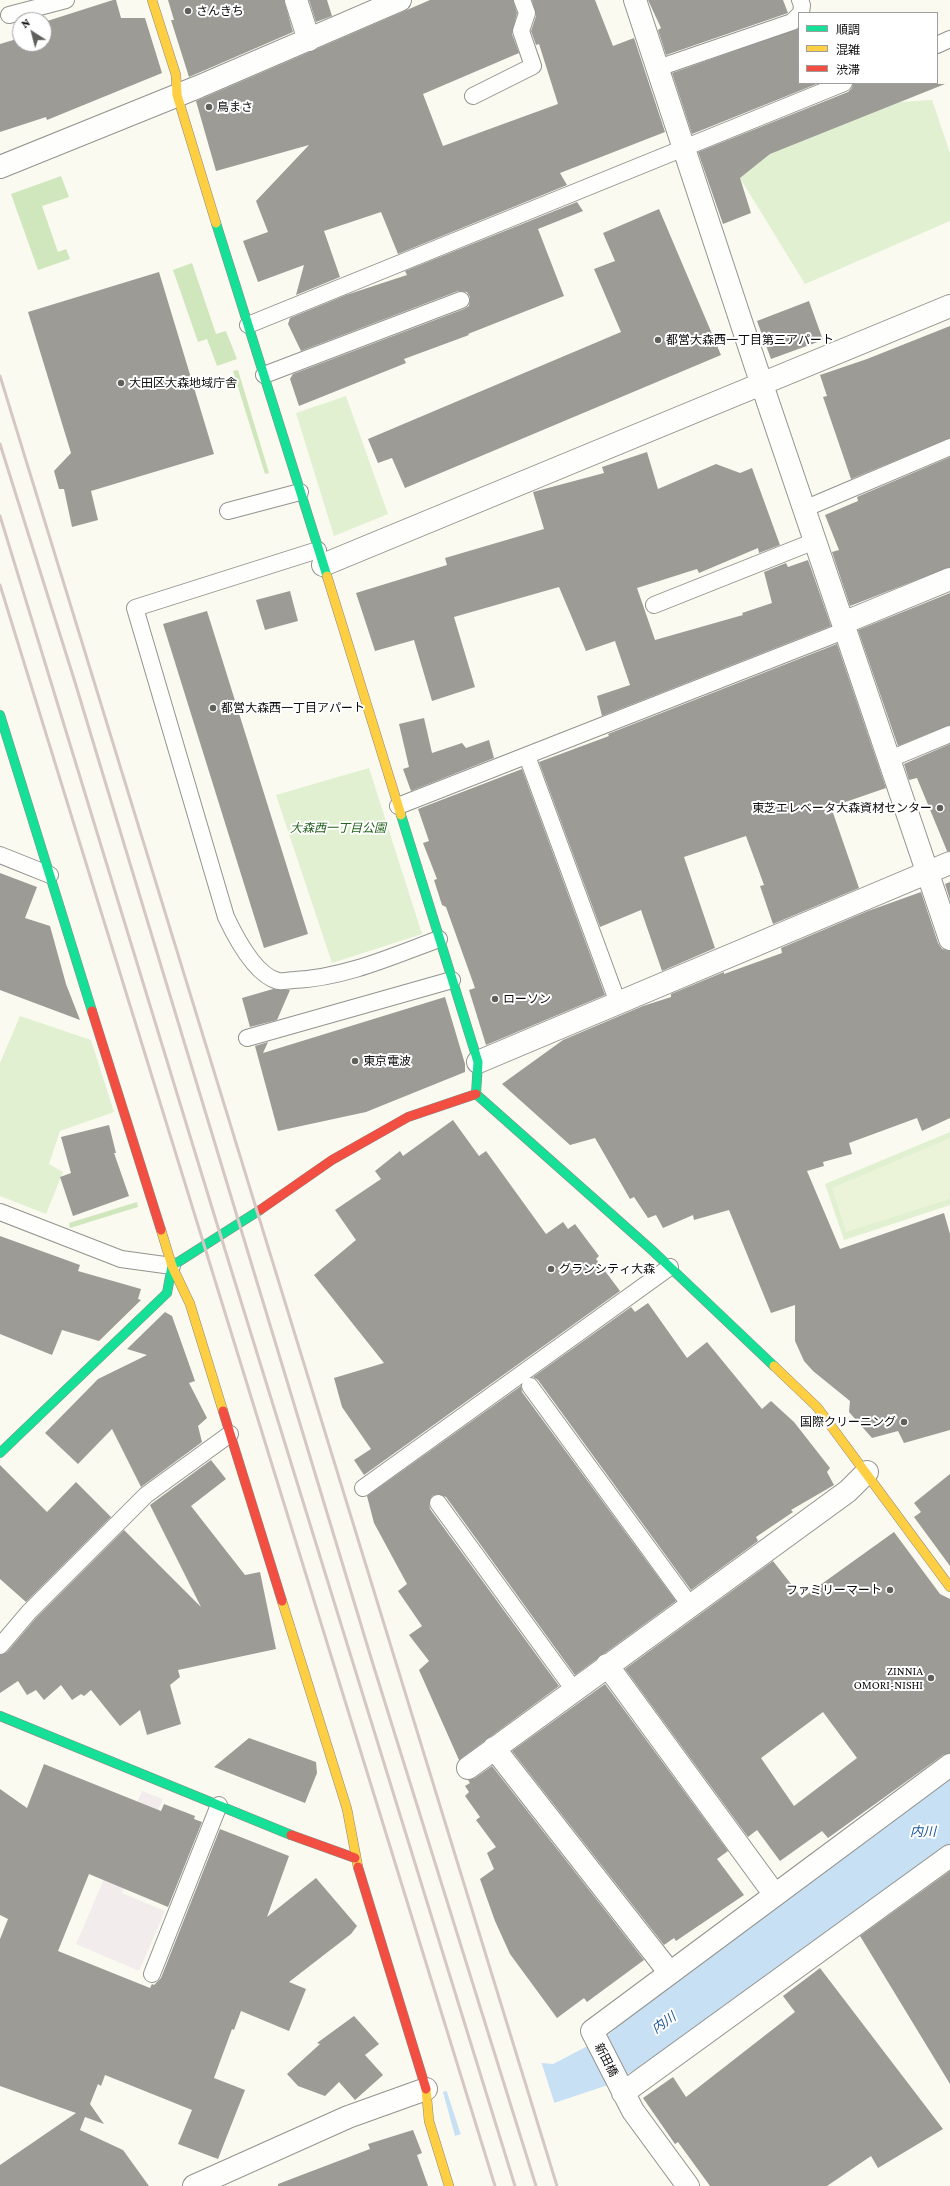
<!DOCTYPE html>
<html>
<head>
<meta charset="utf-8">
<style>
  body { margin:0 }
  #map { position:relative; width:950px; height:2186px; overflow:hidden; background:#fafaf0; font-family:"Crimson Pro","Noto Sans JP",serif }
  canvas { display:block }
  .legend { position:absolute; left:798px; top:12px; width:140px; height:72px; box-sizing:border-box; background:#fff; border:1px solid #9e9e9e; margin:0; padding:5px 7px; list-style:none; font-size:12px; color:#0c0c0c }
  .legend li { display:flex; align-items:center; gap:8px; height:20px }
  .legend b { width:20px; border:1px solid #9e9e9e }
  .north { position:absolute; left:12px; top:12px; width:40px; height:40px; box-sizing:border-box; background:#fff; border:1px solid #9e9e9e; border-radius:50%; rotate:324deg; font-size:11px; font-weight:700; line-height:16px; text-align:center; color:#0c0c0c }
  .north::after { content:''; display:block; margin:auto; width:14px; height:18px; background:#5f5f5c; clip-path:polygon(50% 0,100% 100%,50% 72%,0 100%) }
</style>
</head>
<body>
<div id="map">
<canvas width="950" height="2186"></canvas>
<ul class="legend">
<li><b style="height:5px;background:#16e098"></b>順調</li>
<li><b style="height:5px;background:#ffcf43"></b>混雑</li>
<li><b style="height:5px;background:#f24e42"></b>渋滞</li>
</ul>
<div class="north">N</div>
</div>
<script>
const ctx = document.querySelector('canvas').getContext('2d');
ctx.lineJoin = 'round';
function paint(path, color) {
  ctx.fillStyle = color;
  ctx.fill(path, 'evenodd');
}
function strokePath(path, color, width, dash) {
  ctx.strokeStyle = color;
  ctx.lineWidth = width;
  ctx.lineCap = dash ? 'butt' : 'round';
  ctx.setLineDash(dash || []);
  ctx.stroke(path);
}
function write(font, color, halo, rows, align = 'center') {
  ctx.font = font + ' "Crimson Pro","Noto Sans JP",serif';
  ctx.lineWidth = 4;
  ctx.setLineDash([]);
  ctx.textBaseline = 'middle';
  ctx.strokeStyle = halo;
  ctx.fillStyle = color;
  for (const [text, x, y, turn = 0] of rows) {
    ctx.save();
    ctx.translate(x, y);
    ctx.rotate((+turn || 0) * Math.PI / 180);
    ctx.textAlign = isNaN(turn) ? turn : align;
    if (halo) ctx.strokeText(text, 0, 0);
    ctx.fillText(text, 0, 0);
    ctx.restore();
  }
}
const industrial = new Path2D(`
  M 142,1791 L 163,1799 L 122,1893 L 165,1911 L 139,1971 L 76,1944 Z`);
const green = new Path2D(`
  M 932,100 L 950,153 L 950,221 L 805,284 L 740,178 L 770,154 L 900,102 Z
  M 346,396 L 388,514 L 334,536 L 296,413 Z
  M 369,768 L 422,934 L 332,963 L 276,795 Z
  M 20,1016 L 91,1040 L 114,1112 L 60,1131 L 49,1164 L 63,1172 L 46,1214 L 0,1196 L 0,1063 Z
  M 950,1132 L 950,1205 L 844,1240 L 825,1184 Z`);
const forest = new Path2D(`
  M 61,176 L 69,197 L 42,206 L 58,252 L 66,249 L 70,259 L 38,270 L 11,194 Z
  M 192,263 L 216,334 L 226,331 L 237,359 L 217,366 L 207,339 L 198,342 L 173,270 Z
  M 238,370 L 269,473 L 265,474 L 233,371 Z
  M 137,1202 L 138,1207 L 70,1228 L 69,1223 Z`);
const pitch = new Path2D(`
  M 950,1138 L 950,1199 L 846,1232 L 832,1188 Z`);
const water = new Path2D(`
  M 950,1779 L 950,1845 L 670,2050 L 608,2085 L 455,2136 L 443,2092 L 542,2063 L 553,2064 L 607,2036 L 641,2007 Z`);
const pier = new Path2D(`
  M 541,2061 L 555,2105 L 461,2135 L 446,2089 Z`);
const building = new Path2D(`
  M 113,0 L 116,0 L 121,18 L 145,18 L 162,73 L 47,120 L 46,117 L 0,132 L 0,44 L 20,38 L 20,44 L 44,44 L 44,22 Z
  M 168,0 L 284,0 L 293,32 L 189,77 L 171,20 L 174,20 Z
  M 309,0 L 327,0 L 332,16 L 316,22 Z
  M 430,0 L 513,0 L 517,13 L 512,34 L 519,53 L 423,94 L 443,146 L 558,104 L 539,44 L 536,45 L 531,31 L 536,16 L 532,0 L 595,0 L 613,46 L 634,38 L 665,132 L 560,173 L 567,185 L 398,254 L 381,212 L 324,231 L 340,277 L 296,295 L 304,265 L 258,282 L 243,241 L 268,232 L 256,201 L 309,145 L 216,171 L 196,101 Z
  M 648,0 L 783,0 L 788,13 L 666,55 L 658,30 L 661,28 Z
  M 799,28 L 799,83 L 819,83 L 692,134 L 672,73 Z
  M 853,83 L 945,84 L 770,154 L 740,178 L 751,213 L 723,224 L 698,152 L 848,92 L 852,88 Z
  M 577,202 L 583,211 L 538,229 L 564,296 L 468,334 L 469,335 L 404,359 L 406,363 L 299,406 L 290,379 L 293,374 L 464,309 L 469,306 L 470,297 L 467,292 L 458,291 L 301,351 L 288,324 L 290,318 L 346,295 L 407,275 L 405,271 Z
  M 659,209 L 721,355 L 405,488 L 392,458 L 378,463 L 368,439 L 621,332 L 594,269 L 615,261 L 603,233 Z
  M 159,272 L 214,454 L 91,491 L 98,520 L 72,527 L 64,489 L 59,489 L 54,471 L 71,453 L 28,312 Z
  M 809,301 L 823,340 L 771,359 L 757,321 Z
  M 950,326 L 950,438 L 851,479 L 823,397 L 827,396 L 820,375 L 867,359 Z
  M 647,452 L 658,489 L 716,464 L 740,473 L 752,468 L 780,545 L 759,553 L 758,548 L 699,573 L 697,569 L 637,588 L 655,640 L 743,615 L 742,613 L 772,603 L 764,572 L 786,563 L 788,567 L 808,560 L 831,626 L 602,716 L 597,696 L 630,685 L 615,641 L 586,651 L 559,587 L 454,617 L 475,687 L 432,701 L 414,640 L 375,651 L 356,593 L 447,565 L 445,558 L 544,529 L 533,492 L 604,473 L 602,467 Z
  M 950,457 L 950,567 L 850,606 L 832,552 L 839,550 L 825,515 L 858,501 L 857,497 Z
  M 290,591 L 298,621 L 265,630 L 256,600 Z
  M 950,593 L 950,725 L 898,746 L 858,630 Z
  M 207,611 L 308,934 L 264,948 L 163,624 Z
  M 837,644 L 886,788 L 831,807 L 859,888 L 773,924 L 760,886 L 764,885 L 746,836 L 684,857 L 715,948 L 662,971 L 641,910 L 600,927 L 539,762 L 609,736 L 608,734 Z
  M 424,718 L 432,753 L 462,743 L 466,748 L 489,740 L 494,758 L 411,791 L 403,769 L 409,767 L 399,724 Z
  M 950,744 L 950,851 L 947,851 L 917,778 L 909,780 L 904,764 Z
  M 522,769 L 605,995 L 486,1045 L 469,990 L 475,988 L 446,907 L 442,905 L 434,880 L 437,879 L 423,843 L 429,841 L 418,809 Z
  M 0,873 L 37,887 L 25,918 L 50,926 L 66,984 L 80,1020 L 0,990 Z
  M 950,882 L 950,900 L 945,884 Z
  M 921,892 L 938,943 L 942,949 L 950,951 L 950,1118 L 922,1131 L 917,1118 L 849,1143 L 852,1154 L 823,1162 L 824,1166 L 807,1171 L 840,1249 L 944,1213 L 950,1234 L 950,1430 L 904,1443 L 898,1431 L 872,1438 L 849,1412 L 850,1401 L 813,1371 L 804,1361 L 795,1341 L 795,1305 L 771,1313 L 729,1210 L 694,1220 L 693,1215 L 663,1228 L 656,1215 L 648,1218 L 634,1197 L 630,1199 L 595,1138 L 570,1145 L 502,1084 L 563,1040 L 643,1006 L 671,997 L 671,994 L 724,972 L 724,974 L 782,953 L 781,948 L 868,911 Z
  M 273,989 L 290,990 L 277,1020 L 250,1027 L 242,998 Z
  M 445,997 L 465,1064 L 465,1072 L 366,1112 L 278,1131 L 255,1046 L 268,1042 L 263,1053 Z
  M 453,1120 L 479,1156 L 486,1151 L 546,1234 L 563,1222 L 568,1229 L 575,1224 L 599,1256 L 596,1259 L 620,1291 L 364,1475 L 354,1460 L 371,1449 L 342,1407 L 334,1378 L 384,1363 L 314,1275 L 356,1240 L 335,1210 L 381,1179 L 375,1171 L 400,1151 L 403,1156 Z
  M 109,1125 L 116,1153 L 114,1153 L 129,1196 L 73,1216 L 60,1177 L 71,1173 L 61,1137 Z
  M 0,1236 L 80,1265 L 78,1271 L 141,1289 L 138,1299 L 141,1300 L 99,1341 L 62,1330 L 52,1355 L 0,1334 Z
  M 648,1303 L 687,1358 L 707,1342 L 762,1409 L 771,1401 L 794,1422 L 830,1468 L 827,1472 L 834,1485 L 791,1510 L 793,1512 L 756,1537 L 758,1541 L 691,1590 L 538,1380 L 533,1377 L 631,1307 L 635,1312 Z
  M 165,1312 L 172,1316 L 195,1381 L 189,1383 L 207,1418 L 198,1426 L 202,1442 L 141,1487 L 112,1429 L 78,1464 L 45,1433 L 98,1379 L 147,1355 L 127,1349 Z
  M 521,1386 L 522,1392 L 676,1601 L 575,1675 L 446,1497 L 437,1494 L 432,1496 L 429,1504 L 430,1509 L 559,1686 L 459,1760 L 419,1670 L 429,1661 L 409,1635 L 422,1626 L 398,1591 L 407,1584 L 374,1523 L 367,1496 Z
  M 211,1460 L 226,1479 L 191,1506 L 245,1575 L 260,1572 L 276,1649 L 178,1670 L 180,1677 L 170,1685 L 181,1724 L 147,1735 L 140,1710 L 120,1726 L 91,1690 L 84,1696 L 81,1694 L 72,1700 L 61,1685 L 44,1700 L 36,1690 L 27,1695 L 18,1681 L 0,1693 L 0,1655 L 7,1652 L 36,1618 L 124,1530 L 201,1607 L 150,1505 Z
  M 0,1465 L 47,1512 L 76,1482 L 111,1517 L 26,1602 L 0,1579 Z
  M 950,1474 L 950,1566 L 914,1517 L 921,1512 L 914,1503 Z
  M 894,1532 L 940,1594 L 950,1599 L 950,1753 L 943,1755 L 828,1838 L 822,1831 L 780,1861 L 757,1830 L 748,1837 L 625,1669 L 773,1561 L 802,1598 ZM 823,1712 L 857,1758 L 794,1806 L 761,1758 Z
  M 605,1684 L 728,1851 L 717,1859 L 744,1895 L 676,1941 L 674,1938 L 664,1945 L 512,1751 Z
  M 249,1738 L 316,1762 L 317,1773 L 305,1803 L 214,1767 Z
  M 44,1764 L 161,1811 L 164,1804 L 195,1816 L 194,1819 L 202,1822 L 168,1907 L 89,1874 L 58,1951 L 150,1988 L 152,1984 L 154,1985 L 161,1978 L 220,1829 L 289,1856 L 267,1917 L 316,1878 L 357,1926 L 351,1934 L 289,1982 L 306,1989 L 289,2031 L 241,2011 L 234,2030 L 232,2029 L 214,2078 L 245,2090 L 218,2159 L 178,2144 L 192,2110 L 105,2075 L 101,2086 L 98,2084 L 90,2104 L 104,2124 L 85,2117 L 80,2130 L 123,2150 L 149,2186 L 0,2186 L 0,2165 L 76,2113 L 0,2086 L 0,1939 L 8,1919 L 0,1915 L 0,1789 L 27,1808 Z
  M 492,1766 L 644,1960 L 587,2002 L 584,1998 L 557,2018 L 510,1954 L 495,1921 L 480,1879 L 494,1869 L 487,1853 L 496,1847 L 476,1820 L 480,1817 L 465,1796 L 469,1792 L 465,1786 L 470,1783 L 468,1780 L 475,1778 Z
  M 950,1871 L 950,2084 L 860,1936 Z
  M 820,1968 L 943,2129 L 878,2168 L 871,2156 L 827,2186 L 710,2186 L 678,2142 L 675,2144 L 643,2098 L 673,2077 L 686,2097 L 795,2012 L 783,1996 Z
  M 354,2016 L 379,2044 L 365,2055 L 383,2075 L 355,2100 L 339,2082 L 325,2096 L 298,2086 L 287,2074 L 320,2044 L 317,2043 Z
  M 413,2130 L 422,2153 L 417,2155 L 428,2186 L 278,2186 L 278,2184 L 370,2149 L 368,2144 Z`);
const lane = new Path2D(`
  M 800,0 L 802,5 L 801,13
  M 9,15 L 66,0
  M 937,45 L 950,39
  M 658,68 L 792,22 L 799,15
  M 473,96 L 533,66 L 521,31 L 527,13 L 522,0
  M 248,325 L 844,83
  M 264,375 L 461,300
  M 804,509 L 950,447
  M 228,511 L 300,492
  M 318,550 L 135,608 L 226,917 C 235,936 255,975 278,981 C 283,982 289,980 294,980 C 344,978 393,956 439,939
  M 654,605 L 815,541
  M 527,756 L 618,1003
  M 890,759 L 950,734
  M 398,806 L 846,630
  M 0,855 L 50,875
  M 247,1038 L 452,980
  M 0,1212 L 121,1259 L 172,1266
  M 530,1386 L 690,1605
  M 363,1488 L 670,1267
  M 438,1503 L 574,1690
  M 0,1646 L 29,1612 L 146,1495 L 230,1434
  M 152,1974 L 219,1805`);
const street = new Path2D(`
  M 296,0 L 309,40
  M 635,0 L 755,364 L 950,939
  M 0,167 L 198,87 L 400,0
  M 323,565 L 950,306
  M 843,623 L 950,579
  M 478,1062 L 950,863
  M 607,1665 L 775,1895
  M 494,1748 L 670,1973
  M 468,1768 L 848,1491 L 867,1472
  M 623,2093 L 950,1856
  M 194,2186 L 348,2117 L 426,2089
  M 688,2186 L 633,2111 L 592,2031 L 950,1765`);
const fast = new Path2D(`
  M 216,223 L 327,576
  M 0,715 L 92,1011
  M 401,815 L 478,1062 L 476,1094
  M 476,1094 L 654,1252 L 774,1366
  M 0,1453 L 167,1293 L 172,1266 L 260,1210
  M 0,1716 L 291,1835`);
const slow = new Path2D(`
  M 152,0 L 176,75 L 177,95 L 216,223
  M 327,576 L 401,815
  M 161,1230 L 172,1266 L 190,1304 L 223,1411
  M 774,1366 L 817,1407 L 950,1587
  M 282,1601 L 347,1809 L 358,1867
  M 426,2089 L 429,2121 L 449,2186`);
const jam = new Path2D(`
  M 92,1011 L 161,1230
  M 260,1210 L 332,1160 L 408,1117 L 476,1094
  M 223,1411 L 282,1601
  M 291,1835 L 355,1858
  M 358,1867 L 426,2089`);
const rail = new Path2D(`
  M 0,376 L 557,2186
  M 0,444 L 74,679 L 372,1661 L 536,2186
  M 0,516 L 213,1211 L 515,2186
  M 0,585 L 495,2186`);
const markers = [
  [188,11,4,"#5f5f5c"],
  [209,107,4,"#5f5f5c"],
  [658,340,4,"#5f5f5c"],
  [121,383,4,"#5f5f5c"],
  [213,708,4,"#5f5f5c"],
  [940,808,4,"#5f5f5c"],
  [495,999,4,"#5f5f5c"],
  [355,1061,4,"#5f5f5c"],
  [551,1269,4,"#5f5f5c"],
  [904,1422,4,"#5f5f5c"],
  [890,1590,4,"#5f5f5c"],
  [931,1678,4,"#5f5f5c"]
];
const poiNames = [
  ["さんきち",196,11],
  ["鳥まさ",217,107],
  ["都営大森西一丁目第三アパート",666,340],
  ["大田区大森地域庁舎",129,383],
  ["都営大森西一丁目アパート",221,708],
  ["東芝エレベータ大森資材センター",932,808,"right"],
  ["ローソン",503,999],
  ["東京電波",363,1061],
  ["グランシティ大森",559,1269],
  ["国際クリーニング",896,1422,"right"],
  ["ファミリーマート",882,1590,"right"],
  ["ZINNIA",923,1671,"right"],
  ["OMORI-NISHI",923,1685,"right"]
];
const parkNames = [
  ["大森西一丁目公園",338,828]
];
const streetNames = [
  ["新田橋",606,2060,63]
];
const waterNames = [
  ["内川",923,1832],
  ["内川",664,2023,-36]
];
paint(industrial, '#f2eced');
paint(green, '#e0f0d0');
paint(forest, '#d0e7be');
paint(pitch, '#ebf4d9');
paint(water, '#c7e0f4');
paint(pier, '#fafaf0');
paint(building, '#9c9b96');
strokePath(lane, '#93938f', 18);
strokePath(street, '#93938f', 24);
strokePath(fast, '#8a8a85', 10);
strokePath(slow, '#8a8a85', 10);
strokePath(jam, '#8a8a85', 10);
strokePath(lane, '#fefefd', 16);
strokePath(street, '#fefefd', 22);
strokePath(fast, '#16e098', 9);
strokePath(slow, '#ffcf43', 9);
strokePath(jam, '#f24e42', 9);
strokePath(rail, '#d6c6c4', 3);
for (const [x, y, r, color] of markers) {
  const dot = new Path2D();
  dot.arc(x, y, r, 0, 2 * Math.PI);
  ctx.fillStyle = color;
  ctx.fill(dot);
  strokePath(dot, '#fff', 1.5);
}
write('12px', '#0c0c0c', '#fff', poiNames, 'left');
write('italic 12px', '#25621e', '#fff', parkNames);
write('12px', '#0c0c0c', '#fff', streetNames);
write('italic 13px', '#18559b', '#fff', waterNames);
</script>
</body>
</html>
